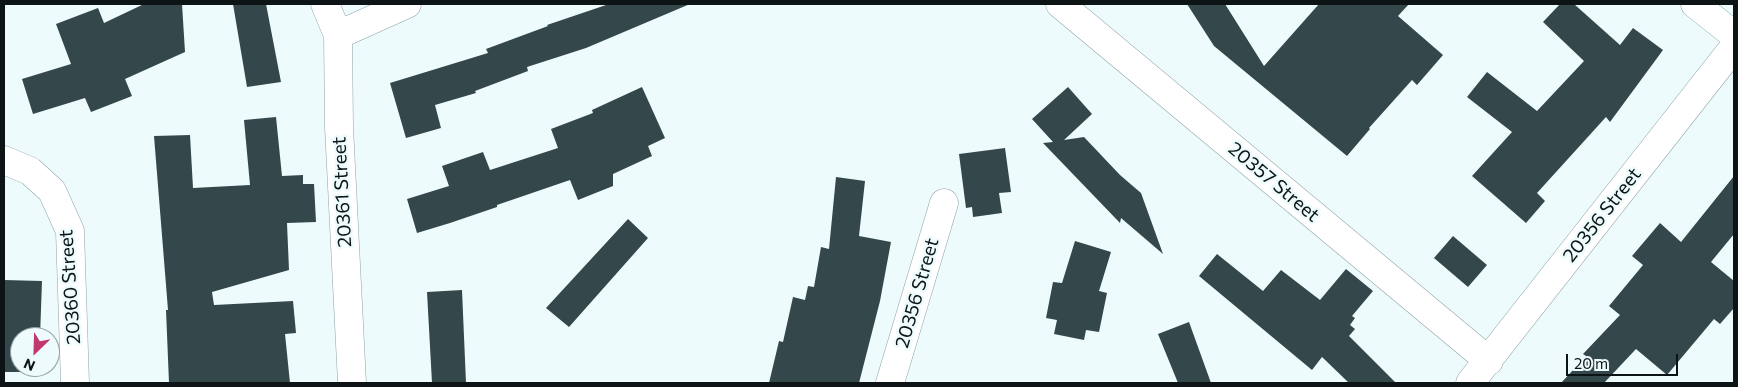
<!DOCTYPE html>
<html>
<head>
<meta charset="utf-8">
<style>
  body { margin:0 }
  #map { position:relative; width:1738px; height:387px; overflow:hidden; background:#edfbfd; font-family:Commissioner,sans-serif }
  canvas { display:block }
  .frame { position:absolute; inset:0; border:5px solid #0c1416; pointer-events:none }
  .north { position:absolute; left:10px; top:327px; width:50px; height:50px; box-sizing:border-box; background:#edfbfd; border:1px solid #939fa1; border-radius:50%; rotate:204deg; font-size:14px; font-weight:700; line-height:20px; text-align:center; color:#0c1416 }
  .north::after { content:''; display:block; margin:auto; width:18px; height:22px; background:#c1376f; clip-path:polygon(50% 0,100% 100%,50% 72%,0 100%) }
  .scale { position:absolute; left:1566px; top:354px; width:112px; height:22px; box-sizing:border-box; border:2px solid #0c1416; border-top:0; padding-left:6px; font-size:15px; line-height:18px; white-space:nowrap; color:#0c1416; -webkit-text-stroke:4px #edfbfd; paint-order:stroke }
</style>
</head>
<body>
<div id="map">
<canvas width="1738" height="387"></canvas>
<div class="frame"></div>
<div class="north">N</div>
<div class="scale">20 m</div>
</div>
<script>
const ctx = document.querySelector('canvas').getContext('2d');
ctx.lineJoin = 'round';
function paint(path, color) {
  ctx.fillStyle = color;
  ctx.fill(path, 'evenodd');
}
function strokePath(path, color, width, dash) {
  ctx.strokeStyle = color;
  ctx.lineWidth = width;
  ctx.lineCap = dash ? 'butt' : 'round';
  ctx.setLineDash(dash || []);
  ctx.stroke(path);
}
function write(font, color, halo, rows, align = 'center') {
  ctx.font = font + ' Commissioner,sans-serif';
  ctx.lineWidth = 5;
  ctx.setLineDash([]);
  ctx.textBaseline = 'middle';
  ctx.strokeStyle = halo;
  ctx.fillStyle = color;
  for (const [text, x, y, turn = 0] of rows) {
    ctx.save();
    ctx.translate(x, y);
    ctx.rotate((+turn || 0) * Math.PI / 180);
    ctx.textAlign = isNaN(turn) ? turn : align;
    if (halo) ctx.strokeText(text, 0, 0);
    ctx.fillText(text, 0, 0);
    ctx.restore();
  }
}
const building = new Path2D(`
  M 144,4 L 182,4 L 185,52 L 125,79 L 132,96 L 91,112 L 85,98 L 33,114 L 22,79 L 71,64 L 56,24 L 98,8 L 104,23 Z
  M 233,4 L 266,4 L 281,82 L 247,87 Z
  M 609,4 L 690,4 L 586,48 L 527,67 L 528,71 L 475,91 L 476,93 L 435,105 L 441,128 L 406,138 L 390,83 L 488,53 L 486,49 L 548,26 L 547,25 Z
  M 1187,4 L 1225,4 L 1264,66 L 1319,4 L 1409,4 L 1398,16 L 1443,55 L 1417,85 L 1412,80 L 1369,128 L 1370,129 L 1347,156 L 1214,46 Z
  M 1560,4 L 1574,4 L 1620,45 L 1633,28 L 1663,50 L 1610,122 L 1606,117 L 1537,193 L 1545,201 L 1526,223 L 1472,176 L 1512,132 L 1467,97 L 1487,72 L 1537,111 L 1584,61 L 1543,22 Z
  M 642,87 L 665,138 L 648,146 L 652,156 L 613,174 L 613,186 L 578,200 L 570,180 L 497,205 L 497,207 L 450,223 L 417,233 L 407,199 L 449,186 L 442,166 L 483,152 L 490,170 L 558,148 L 551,129 L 593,113 L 592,110 Z
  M 1068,87 L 1092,114 L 1064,140 L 1084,137 L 1120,175 L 1141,193 L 1163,254 L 1121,218 L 1120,223 L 1043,143 L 1053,142 L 1032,119 Z
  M 276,117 L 282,176 L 303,175 L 303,184 L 314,184 L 316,222 L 287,223 L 289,270 L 212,292 L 214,305 L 293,301 L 296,333 L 285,334 L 290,383 L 169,383 L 166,310 L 168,310 L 154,136 L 190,135 L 193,188 L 250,185 L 244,120 Z
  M 1005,148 L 1011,192 L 999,193 L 1002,213 L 973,217 L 972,207 L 966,208 L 959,154 Z
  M 1734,176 L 1734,234 L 1711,262 L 1734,281 L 1734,308 L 1720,324 L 1714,319 L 1667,375 L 1636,349 L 1604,383 L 1561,383 L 1586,356 L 1583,354 L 1620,315 L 1609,306 L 1643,265 L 1632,256 L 1660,223 L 1681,242 Z
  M 836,177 L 865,181 L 859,236 L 891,242 L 880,301 L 859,383 L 769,383 L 779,341 L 783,342 L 793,297 L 805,300 L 808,286 L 814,287 L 821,247 L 829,249 Z
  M 628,219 L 648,238 L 569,327 L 546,308 Z
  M 1453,236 L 1487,265 L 1468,287 L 1434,258 Z
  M 1075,241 L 1111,252 L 1099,291 L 1107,293 L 1099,332 L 1086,330 L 1084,340 L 1054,334 L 1057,320 L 1046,318 L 1053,282 L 1062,283 Z
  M 1217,254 L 1263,291 L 1281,270 L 1320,300 L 1346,269 L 1373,291 L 1352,316 L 1355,318 L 1350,325 L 1355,329 L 1349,336 L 1396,383 L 1349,383 L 1322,357 L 1312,370 L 1199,276 Z
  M 4,280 L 42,281 L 40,337 L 20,337 L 20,367 L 35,367 L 36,372 L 4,372 Z
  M 462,290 L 466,383 L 432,383 L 427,292 Z
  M 1189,322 L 1211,383 L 1178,383 L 1158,334 Z`);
const street = new Path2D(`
  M 325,4 L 338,35 L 339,127 L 352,383
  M 1060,4 L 1489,361
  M 1695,4 L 1734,35
  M 338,35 L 407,4
  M 4,160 L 30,171 L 52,191 L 70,231 L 75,383
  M 890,383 L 944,203
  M 1470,383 L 1734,47`);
const streetNames = [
  ["20357 Street",1274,182,40],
  ["20361 Street",342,192,-93],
  ["20356 Street",1602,215,-52],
  ["20360 Street",70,287,-94],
  ["20356 Street",917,293,-74]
];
paint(building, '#34474b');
strokePath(street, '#8da3a7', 29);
strokePath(street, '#fff', 28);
write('19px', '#0c1416', '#edfbfd', streetNames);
</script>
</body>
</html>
